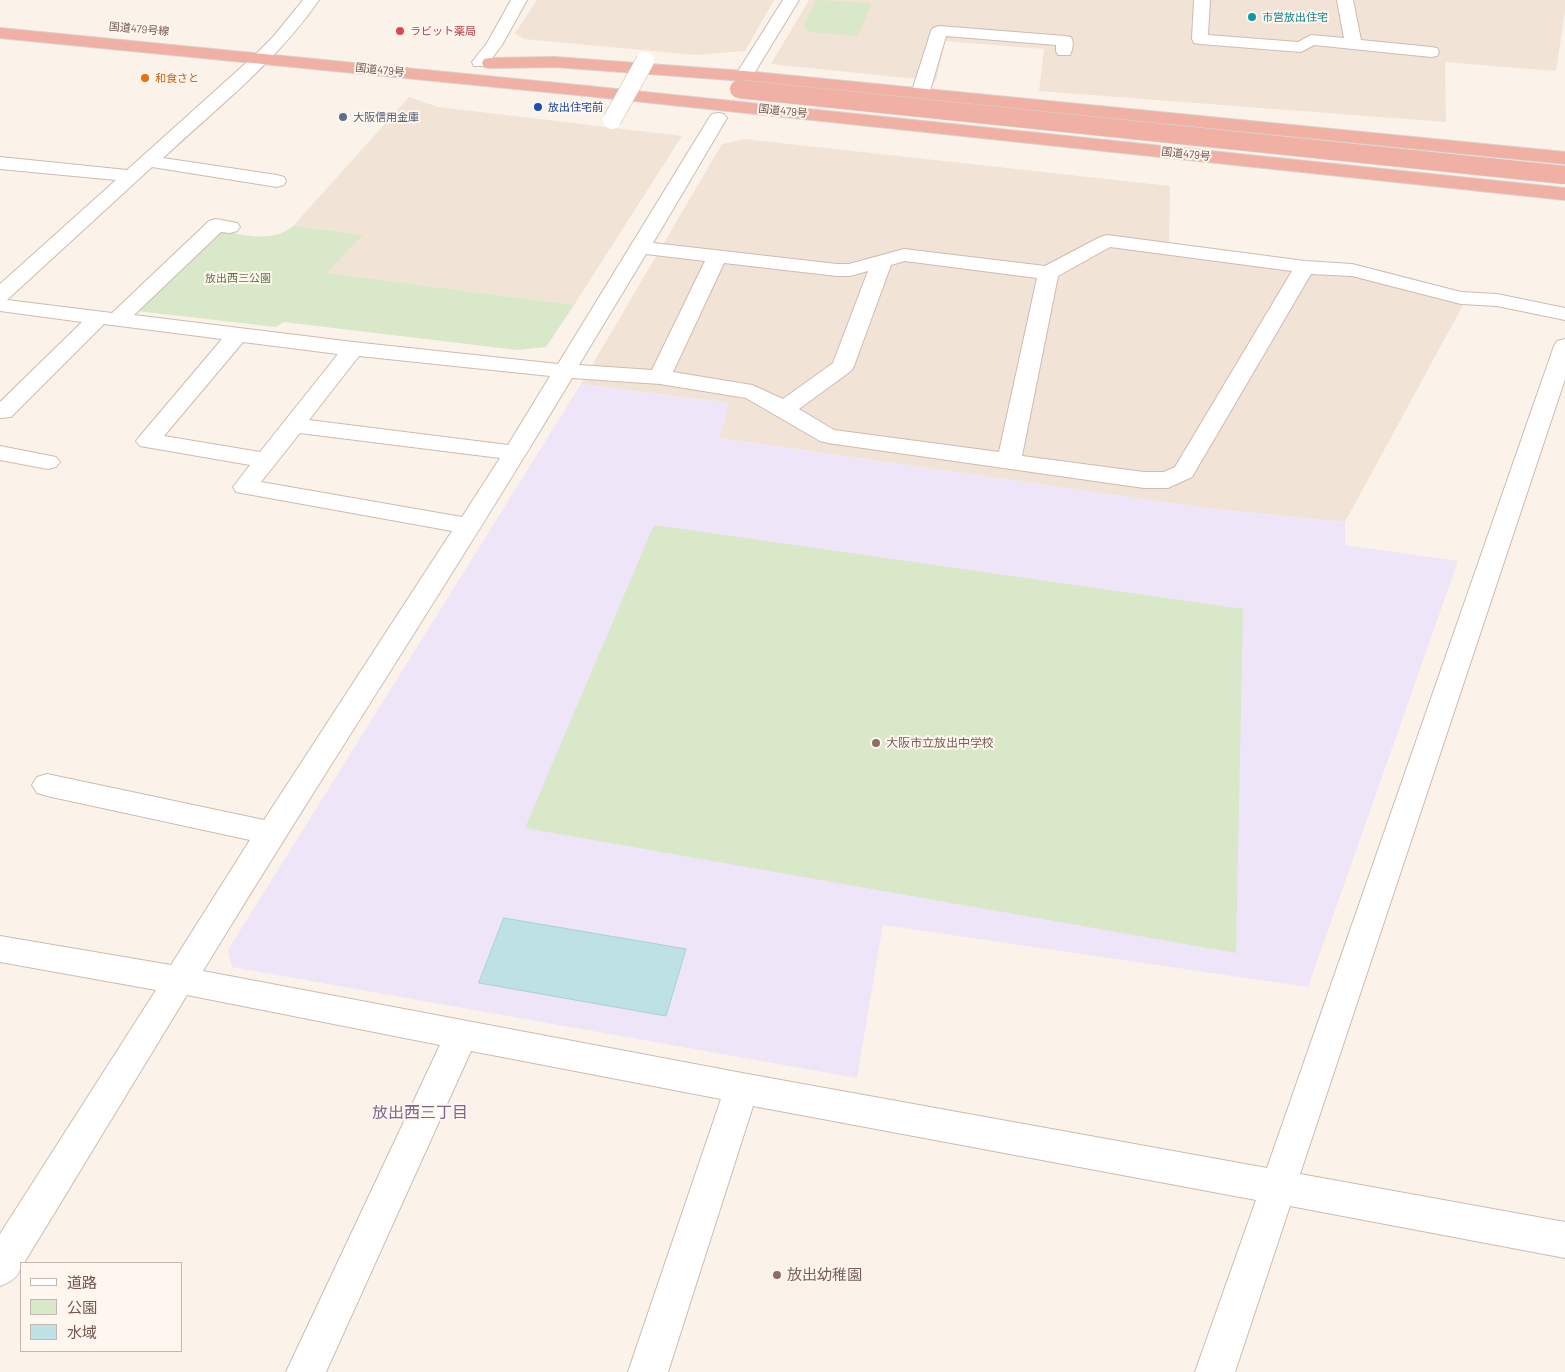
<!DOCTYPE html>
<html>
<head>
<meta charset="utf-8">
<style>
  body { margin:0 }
  #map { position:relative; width:1565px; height:1372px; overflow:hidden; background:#fbf2e9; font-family:Barlow,"Noto Sans JP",sans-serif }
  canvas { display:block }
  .legend { position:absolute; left:20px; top:1262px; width:162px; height:90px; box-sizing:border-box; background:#fef6ef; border:1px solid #c7b6af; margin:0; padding:6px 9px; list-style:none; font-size:15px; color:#74574e }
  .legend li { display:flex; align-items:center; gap:10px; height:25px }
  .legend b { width:25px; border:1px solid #c7b6af }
</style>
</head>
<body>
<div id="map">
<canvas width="1565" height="1372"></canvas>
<ul class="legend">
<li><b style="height:6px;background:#fff"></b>道路</li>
<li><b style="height:14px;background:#d8e8c8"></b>公園</li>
<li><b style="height:14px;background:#bee2e3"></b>水域</li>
</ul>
</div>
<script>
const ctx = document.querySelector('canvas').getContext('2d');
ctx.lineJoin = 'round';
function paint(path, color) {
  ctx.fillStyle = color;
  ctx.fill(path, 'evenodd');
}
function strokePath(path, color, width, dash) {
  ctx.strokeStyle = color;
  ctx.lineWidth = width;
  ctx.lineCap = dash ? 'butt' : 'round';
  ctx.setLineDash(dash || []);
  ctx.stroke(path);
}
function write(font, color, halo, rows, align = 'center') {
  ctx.font = font + ' Barlow,"Noto Sans JP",sans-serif';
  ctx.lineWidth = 4;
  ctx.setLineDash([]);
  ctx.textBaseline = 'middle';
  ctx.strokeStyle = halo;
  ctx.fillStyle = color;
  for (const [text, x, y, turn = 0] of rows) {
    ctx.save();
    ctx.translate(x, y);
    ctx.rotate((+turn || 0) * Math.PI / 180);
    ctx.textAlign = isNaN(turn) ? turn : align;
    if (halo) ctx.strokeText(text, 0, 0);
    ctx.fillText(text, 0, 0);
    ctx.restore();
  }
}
const residential = new Path2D(`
  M 537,0 L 774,0 L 745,51 L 696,55 L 524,39 L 515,33 Z
  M 809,0 L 1565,0 L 1565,12 L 1556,71 L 1445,62 L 1446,122 L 1039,91 L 1044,49 L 945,41 L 936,81 L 771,64 Z
  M 409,97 L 438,107 L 682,136 L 574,305 L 325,273 L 362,235 L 293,226 Z
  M 744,139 L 1170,186 L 1169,244 L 1381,270 L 1463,292 L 1462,307 L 1345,522 L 1206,508 L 719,438 L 729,403 L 581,384 L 722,144 Z`);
const education = new Path2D(`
  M 581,384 L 729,403 L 719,438 L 1206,508 L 1345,522 L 1345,545 L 1458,561 L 1308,987 L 883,925 L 857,1078 L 232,967 L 228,950 Z`);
const green = new Path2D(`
  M 816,0 L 872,3 L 858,36 L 809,32 L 804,26 Z
  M 293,226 L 363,235 L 326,273 L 574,305 L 546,347 L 517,350 L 284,322 L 276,327 L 137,311 L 216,230 C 240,234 273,244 293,226 Z
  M 654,525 L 1243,609 L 1236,953 L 525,828 Z`);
const water = new Path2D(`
  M 504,918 L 686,949 L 666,1016 L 479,983 Z`);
const minor = new Path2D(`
  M 303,0 L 319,0 C 277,61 217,108 163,158 L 277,175 L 284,177 L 286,181 L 284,185 L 277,187 L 152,167 L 7,300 L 112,313 L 209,221 L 216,219 L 237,223 L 240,227 L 237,231 L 230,233 L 221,232 L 134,315 L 353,342 L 558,364 L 709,118 L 712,114 L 718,113 L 724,114 L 727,118 L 653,243 L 837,264 L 849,264 L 904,249 L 1045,266 L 1100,237 L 1107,235 L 1305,261 L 1352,264 L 1461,292 L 1497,294 L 1565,308 L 1565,320 L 1497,306 L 1461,304 L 1352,276 L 1311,274 L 1192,477 L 1168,488 L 1144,488 L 828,443 L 820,441 L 746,398 L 660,384 L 572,378 C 452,578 324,772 203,971 L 742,1073 L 1267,1168 L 1554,346 L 1557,341 L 1565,339 L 1565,379 L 1300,1174 L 1565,1222 L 1565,1258 L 1290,1206 L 1235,1372 L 1195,1372 L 1256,1200 L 753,1106 L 668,1372 L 628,1372 L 721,1099 L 471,1051 L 326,1372 L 286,1372 L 440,1045 L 187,995 L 24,1263 L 21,1263 C 21,1276 11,1282 0,1286 L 0,1234 L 156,990 L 0,962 L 0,936 L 171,965 L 250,840 L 47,796 L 37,793 L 32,785 L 37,777 L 47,774 L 264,820 L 452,531 L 236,492 L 233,487 L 250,465 L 140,446 L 136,441 L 140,436 L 222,339 L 104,324 L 11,417 L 0,418 L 0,402 L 82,322 L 0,311 L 0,284 L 116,180 L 0,169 L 0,157 L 127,170 L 256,54 L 273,37 ZM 1110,247 L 1292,271 L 1175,467 L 1164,472 L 1144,472 L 1022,456 L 1058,276 ZM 646,254 L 705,261 L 652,370 L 579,365 ZM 905,261 L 1037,278 L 999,452 L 834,430 L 799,409 L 851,371 L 854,366 L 891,265 ZM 724,263 L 837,276 L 850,276 L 868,271 L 833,363 L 783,399 L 752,385 L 673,372 ZM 243,342 L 338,354 L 260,452 L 164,436 ZM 359,356 L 550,376 L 508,445 L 309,420 ZM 300,433 L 500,458 L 462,517 L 261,482 Z
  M 511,0 L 527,0 L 502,45 L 486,66 L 474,66 L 472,62 L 487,43 Z
  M 783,0 L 799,0 L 750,80 L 744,81 L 738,80 L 735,76 Z
  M 1194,0 L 1210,0 L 1208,35 L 1298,42 L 1311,35 L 1344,38 L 1337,0 L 1353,0 L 1361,40 L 1431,47 L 1437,48 L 1439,52 L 1437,56 L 1431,57 L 1314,45 L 1301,52 L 1200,44 L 1194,43 L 1192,39 Z
  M 939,26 L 1065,36 L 1071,37 C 1074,43 1073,49 1070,55 L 1058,55 L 1056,51 L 1056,45 L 946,36 L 929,94 L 926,98 L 920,99 L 914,98 L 911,94 L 931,31 L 933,28 Z
  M 0,446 L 56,457 L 60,462 L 56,467 L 48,469 L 0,460 Z`);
const highway = new Path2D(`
  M 0,28 L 587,86 L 1565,188 L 1565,200 L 587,96 L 0,38 Z
  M 555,57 L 744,71 L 1565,152 L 1565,164 L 744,81 L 555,67 L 490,68 L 484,67 L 482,63 L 484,59 L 490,58 Z`);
const minorBridge = new Path2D(`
  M 612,120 L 645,61`);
const highwayBridge = new Path2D(`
  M 739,89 L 1565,175`);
const markers = [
  [1252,17,5,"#0f9aa8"],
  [400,31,5,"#e0444e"],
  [145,78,5,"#e8710a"],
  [538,107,5,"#1a4fb4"],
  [343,117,5,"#5c6f8a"],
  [876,743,5,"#8d6e63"],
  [777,1275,5,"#8d6e63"]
];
const farCulturenames = [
  ["市営放出住宅",1262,17]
];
const farStreetnames = [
  ["国道479号線",139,29,5],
  ["国道479号",380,70,6],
  ["国道479号",783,111,6],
  ["国道479号",1186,154,6]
];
const farHealthnames = [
  ["ラビット薬局",410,31]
];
const farFoodnames = [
  ["和食さと",155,78]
];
const farTransitnames = [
  ["放出住宅前",548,107]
];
const farServicenames = [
  ["大阪信用金庫",353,117]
];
const farParknames = [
  ["放出西三公園",238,278]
];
const educationNames = [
  ["大阪市立放出中学校",886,743]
];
const nearEducationnames = [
  ["放出幼稚園",787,1275]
];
const nearNeighbourhoodnames = [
  ["放出西三丁目",420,1113]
];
paint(residential, '#f2e3d7');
paint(education, '#efe5f8');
paint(green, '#d8e8c8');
paint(water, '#bee2e3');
strokePath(water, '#a5d2d5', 1);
strokePath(minor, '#cebbb2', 2);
strokePath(highway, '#d8d0cd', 2);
paint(minor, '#fff');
paint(highway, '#f0b0a4');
strokePath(minorBridge, '#cebbb2', 19, []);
strokePath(highwayBridge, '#d8d0cd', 19, []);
strokePath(minorBridge, '#fff', 18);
strokePath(highwayBridge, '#f0b0a4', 18);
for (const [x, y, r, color] of markers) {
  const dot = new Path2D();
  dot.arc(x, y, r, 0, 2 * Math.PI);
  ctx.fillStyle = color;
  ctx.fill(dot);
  strokePath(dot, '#fef6ef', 2);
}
write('11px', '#0d838f', '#fef6ef', farCulturenames, 'left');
write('11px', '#74574e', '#fef6ef', farStreetnames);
write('11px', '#be3a42', '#fef6ef', farHealthnames, 'left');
write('11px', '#c56008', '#fef6ef', farFoodnames, 'left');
write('11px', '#164399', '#fef6ef', farTransitnames, 'left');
write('11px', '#4e5e75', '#fef6ef', farServicenames, 'left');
write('11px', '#5b7847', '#fef6ef', farParknames);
write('12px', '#785e54', '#fef6ef', educationNames, 'left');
write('15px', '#785e54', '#fef6ef', nearEducationnames, 'left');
write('16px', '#7d668f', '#fef6ef', nearNeighbourhoodnames);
</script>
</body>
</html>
